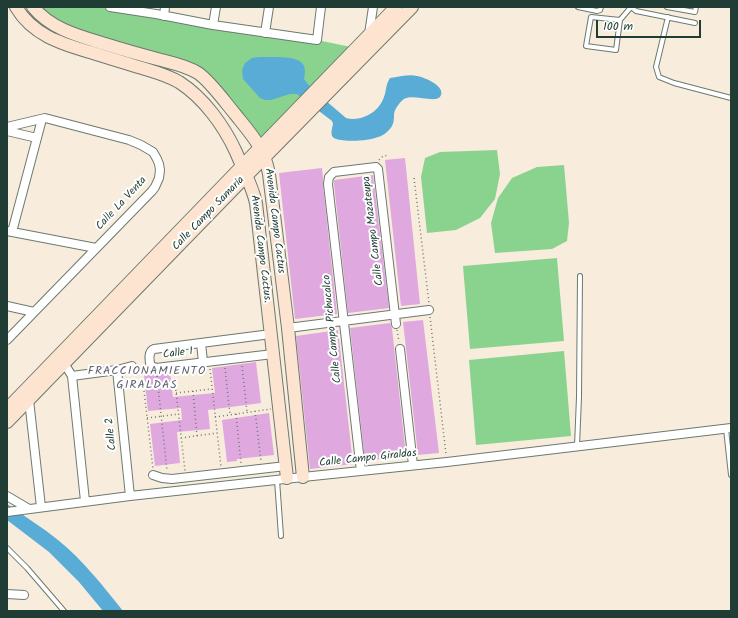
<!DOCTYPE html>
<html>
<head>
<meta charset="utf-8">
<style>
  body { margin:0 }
  #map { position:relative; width:738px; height:618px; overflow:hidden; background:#f8ecdc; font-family:Kalam,sans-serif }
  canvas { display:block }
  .frame { position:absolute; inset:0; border:8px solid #1f3d34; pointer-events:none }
  .scale { position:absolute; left:596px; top:20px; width:105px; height:18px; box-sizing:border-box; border:2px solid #1f3d34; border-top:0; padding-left:5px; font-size:12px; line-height:14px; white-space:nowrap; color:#1f3d34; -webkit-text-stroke:3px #fff; paint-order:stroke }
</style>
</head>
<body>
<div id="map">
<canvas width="738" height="618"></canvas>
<div class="frame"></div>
<div class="scale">100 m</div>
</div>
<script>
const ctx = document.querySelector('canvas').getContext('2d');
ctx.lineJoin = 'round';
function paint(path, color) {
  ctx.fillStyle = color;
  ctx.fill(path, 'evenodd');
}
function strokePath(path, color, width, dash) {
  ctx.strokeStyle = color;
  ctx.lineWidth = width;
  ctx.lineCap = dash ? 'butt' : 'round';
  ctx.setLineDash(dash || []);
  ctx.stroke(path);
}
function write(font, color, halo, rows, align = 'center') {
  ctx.font = font + ' Kalam,sans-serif';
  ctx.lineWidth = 4;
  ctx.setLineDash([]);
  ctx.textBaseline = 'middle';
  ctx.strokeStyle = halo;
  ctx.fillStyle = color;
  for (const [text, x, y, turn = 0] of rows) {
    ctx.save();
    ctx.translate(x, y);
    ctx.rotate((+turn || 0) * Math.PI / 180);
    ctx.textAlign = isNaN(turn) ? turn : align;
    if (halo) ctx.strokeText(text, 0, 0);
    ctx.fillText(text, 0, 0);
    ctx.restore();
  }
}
const green = new Path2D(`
  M 33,7 L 110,7 L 317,40 L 356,48 L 260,147 L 204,78 L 89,39 Z
  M 497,150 L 500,174 L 495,199 L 480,218 L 456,230 L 427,233 L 421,177 L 425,158 L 440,152 Z
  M 564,165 L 569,223 L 567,241 L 552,249 L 495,253 L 491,223 L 498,198 L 512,178 L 537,167 Z
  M 557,258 L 564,341 L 470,349 L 463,266 Z
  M 564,351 L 571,436 L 476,445 L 469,360 Z`);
const water = new Path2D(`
  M 260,57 C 267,57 273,57 279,57 C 295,58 309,59 304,79 L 311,88 L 346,118 C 362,122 379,112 384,97 C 387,89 385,86 390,78 C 398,77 410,74 417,76 C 424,77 445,86 441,95 C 438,105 413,93 404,99 C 400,102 395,108 394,114 C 394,118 394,122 392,126 C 390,130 383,136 378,137 C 370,141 345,142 336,139 C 329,137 332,129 333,124 L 332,121 L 302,98 L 297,94 L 290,94 L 271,100 L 265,100 L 260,98 L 243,79 L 242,70 L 245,63 L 252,58 Z
  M 7,504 C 24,516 42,527 58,540 C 83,560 103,586 123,611 L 103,611 L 79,582 L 49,552 L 7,520 Z`);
const building = new Path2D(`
  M 405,158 L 420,304 L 401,306 L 385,160 Z
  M 322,168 L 323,179 L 323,185 L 337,314 L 295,319 L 279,173 Z
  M 373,175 L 389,308 L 348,313 L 334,184 L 334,180 Z
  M 423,320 L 439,453 L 418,455 L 403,322 Z
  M 390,323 L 392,328 L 406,456 L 365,461 L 350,328 Z
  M 338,330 L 353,464 L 310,469 L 296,336 Z
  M 256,362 L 261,403 L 208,410 L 210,429 L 177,432 L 180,463 L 155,466 L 150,424 L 182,420 L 181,408 L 148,411 L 144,375 L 170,373 L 173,397 L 215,393 L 212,368 Z
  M 269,413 L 274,455 L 237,459 L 237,461 L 227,462 L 222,420 Z`);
const path = new Path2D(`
  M 379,160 L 383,156 L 389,155
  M 414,178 L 429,303
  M 430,317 L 446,454
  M 397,330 L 399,342
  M 242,366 L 247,412
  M 145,368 L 143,370 L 142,373 L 153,469
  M 225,368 L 230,415
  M 210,369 L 221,467
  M 174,374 L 185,471
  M 157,376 L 167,471
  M 193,391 L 197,436
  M 176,393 L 212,389
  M 255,411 L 261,461
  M 236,414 L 241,464
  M 215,417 L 271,409
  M 147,418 L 179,414
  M 181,438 L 217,433`);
const lane = new Path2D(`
  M 578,7 L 597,11 L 600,10 L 601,7
  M 631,7 L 636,11 L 695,23
  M 667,7 L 695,12 L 696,7
  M 668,17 L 656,67 L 659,77 L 674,83 L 731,98
  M 620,20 L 616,50 L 586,46 L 591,17 L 620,20 L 631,7
  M 726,429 L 731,475
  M 577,446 L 579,397 L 580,276
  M 277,480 L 281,536
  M 7,548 L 27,568 L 64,611`);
const street = new Path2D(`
  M 110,7 L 156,14 L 213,25 L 317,40 L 321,7
  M 164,16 L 165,7
  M 213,25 L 216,7
  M 265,33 L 269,7
  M 369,34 L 373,7
  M 7,127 L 45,118 L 129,140 L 141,145 L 153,152 L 157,159 L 159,164 L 160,170 L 159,178 L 155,187 L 152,191 L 7,340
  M 7,131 L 37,138
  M 7,231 L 96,248
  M 12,232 L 42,119
  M 7,306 L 34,312
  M 288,328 L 429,310
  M 271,334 L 154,349 C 148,351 149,361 151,366 L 156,368 L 273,354
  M 201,343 L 203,362
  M 400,349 L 413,465
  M 62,360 L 72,376 L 85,501
  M 117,370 L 130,496
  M 72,376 L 117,370 L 132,366
  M 29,400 L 41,507
  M 361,471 L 328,184 L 329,177 L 334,172 L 376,167 L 378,169 L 396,324
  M 153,475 L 162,478 L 172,479 L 286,466
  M 7,496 L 29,509
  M 7,512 L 130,496 L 303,477 L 447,462 L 731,428
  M 7,594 L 24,595`);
const secondary = new Path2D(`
  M 16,7 C 33,36 63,44 93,53 C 109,58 125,63 142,68 C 155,72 167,75 179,82 C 204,98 224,126 236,152 C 243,169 252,185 256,203 L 287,478
  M 33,7 C 51,29 79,36 105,44 C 124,50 142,55 161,60 C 173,63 187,66 198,73 C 210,81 225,102 235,114 C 251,134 264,147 269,174 L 288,328 L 303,477
  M 7,409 L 396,7
  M 7,422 L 247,175 L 412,7`);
const streetNames = [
  ["Calle La Venta",122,204,-47],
  ["Calle Campo Samaria",209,214,-46],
  ["Avenida Campo Cactus",274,221,83],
  ["Calle Campo Mazateupa",374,231,-97],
  ["Avenida Campo Cactus.",260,249,83],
  ["Calle Campo Pichucalco",333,329,-96],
  ["Calle 1",178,354,-7],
  ["Calle 2",112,434,-96],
  ["Calle Campo Giraldas",368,459,-6]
];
const neighbourhoodNames = [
  ["FRACCIONAMIENTO",147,372],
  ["GIRALDAS",147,386]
];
paint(green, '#8ad38f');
paint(water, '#59acd5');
paint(building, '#dfa8df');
strokePath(lane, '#6b7a6f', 6);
strokePath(street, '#6b7a6f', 10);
strokePath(secondary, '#6b7a6f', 14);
strokePath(path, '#6b7a6f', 1.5, [1, 3]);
strokePath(lane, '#fff', 4);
strokePath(street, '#fff', 8);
strokePath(secondary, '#fde4d0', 12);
write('11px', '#1f3d34', '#fff', streetNames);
ctx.letterSpacing = '1px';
write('12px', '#626270', '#fff', neighbourhoodNames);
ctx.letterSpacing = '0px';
</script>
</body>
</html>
